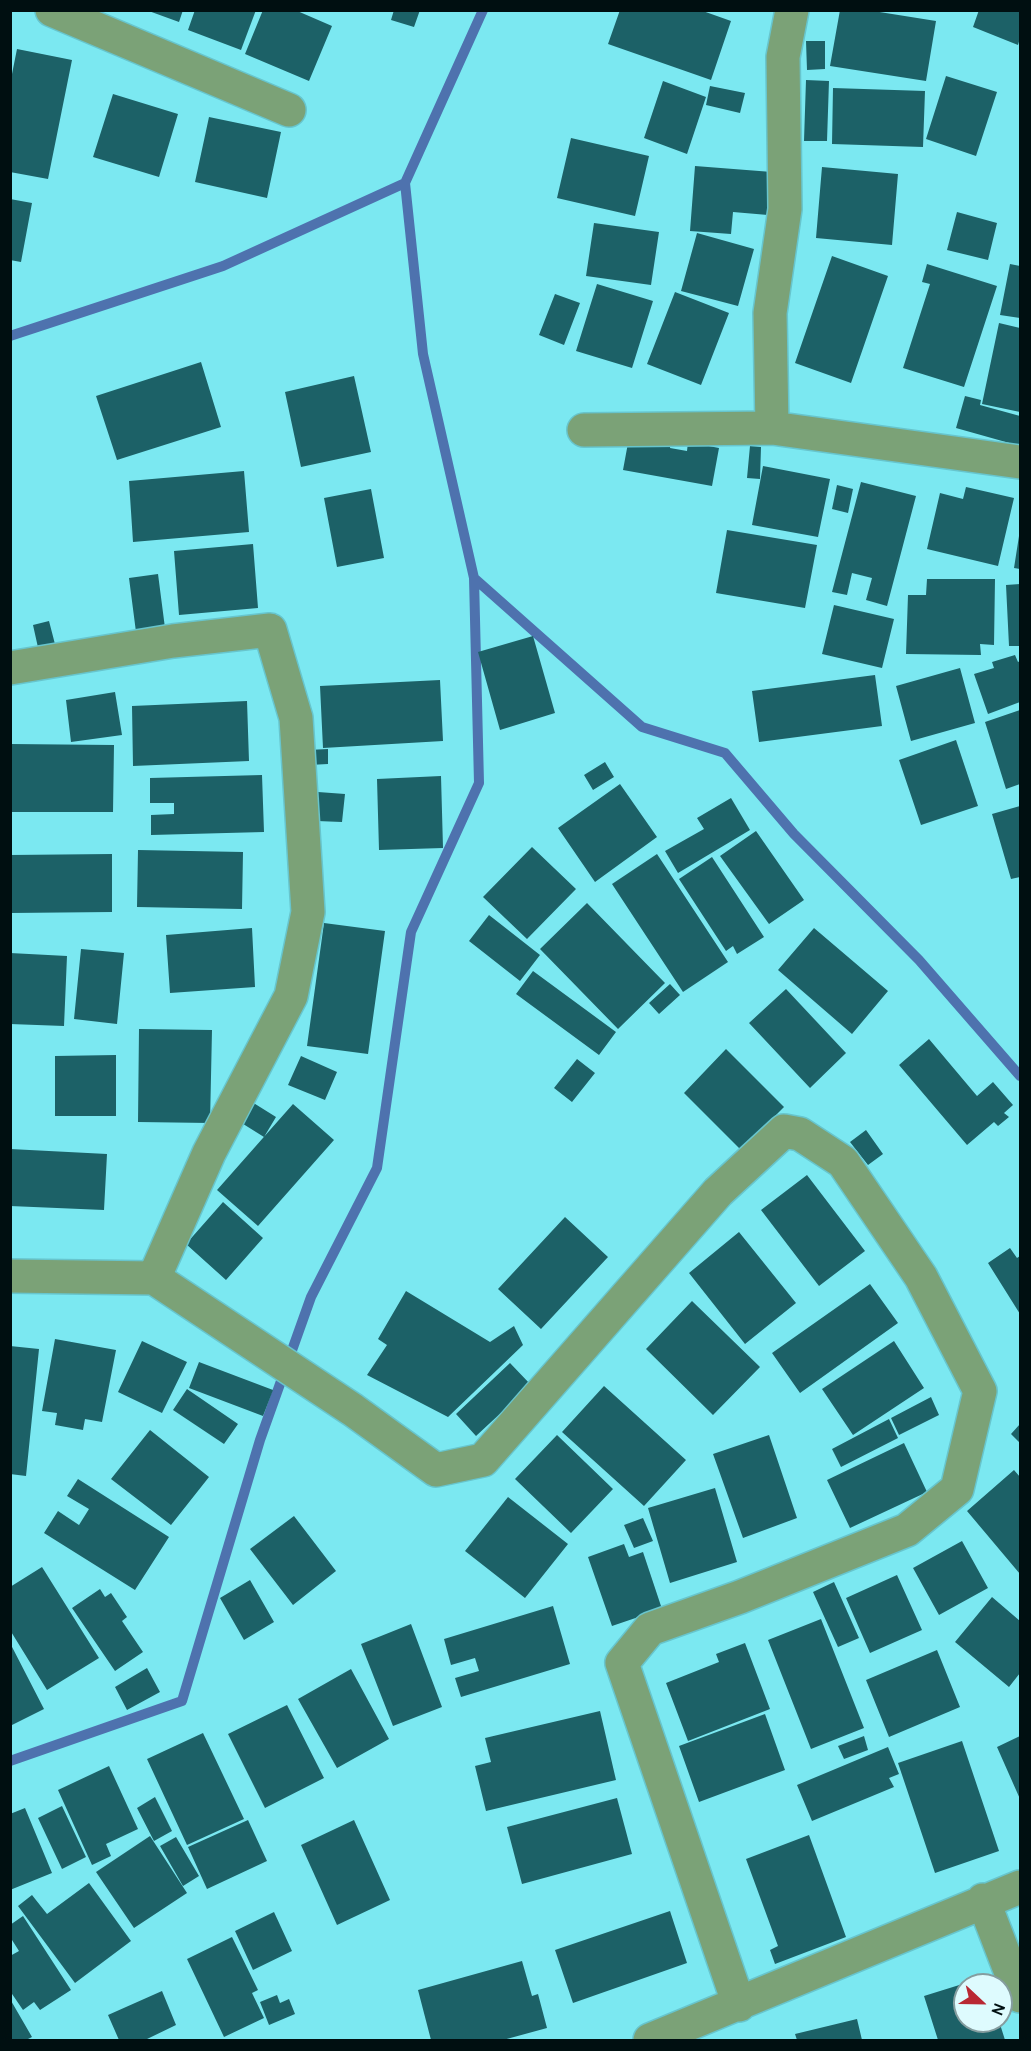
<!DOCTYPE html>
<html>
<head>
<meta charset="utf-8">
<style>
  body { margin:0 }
  #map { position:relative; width:1031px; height:2051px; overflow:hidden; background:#7be8f1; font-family:Cabin,sans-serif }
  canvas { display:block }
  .frame { position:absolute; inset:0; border:12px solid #000f11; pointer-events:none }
  .north { position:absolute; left:953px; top:1973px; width:60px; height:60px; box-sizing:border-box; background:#defbfe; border:2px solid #859d9f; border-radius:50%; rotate:112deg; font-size:16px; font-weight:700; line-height:24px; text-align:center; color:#000f11 }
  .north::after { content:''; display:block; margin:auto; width:21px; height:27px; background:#b92833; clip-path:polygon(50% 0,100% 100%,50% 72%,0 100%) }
</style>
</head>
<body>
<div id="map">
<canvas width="1031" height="2051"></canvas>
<div class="frame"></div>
<div class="north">N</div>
</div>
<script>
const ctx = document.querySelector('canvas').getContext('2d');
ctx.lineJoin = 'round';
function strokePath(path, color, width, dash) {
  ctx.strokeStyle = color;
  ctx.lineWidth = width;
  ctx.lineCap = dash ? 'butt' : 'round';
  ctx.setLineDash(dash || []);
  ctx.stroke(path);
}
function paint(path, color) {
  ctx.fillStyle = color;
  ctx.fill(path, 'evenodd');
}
const stream = new Path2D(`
  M 10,336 L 223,266 L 405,183
  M 474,578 L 642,727 L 725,753 L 794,834 L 919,960 L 1020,1076
  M 10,1761 L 182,1701 L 260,1440 L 311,1297 L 377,1168 L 411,932 L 479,783 L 474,578 L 423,354 L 405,183 L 483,10`);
const building = new Path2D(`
  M 146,10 L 183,10 L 179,22 Z
  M 195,10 L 256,10 L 241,50 L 188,30 Z
  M 263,10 L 295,10 L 332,26 L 309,81 L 245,54 Z
  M 394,10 L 420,10 L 414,27 L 391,20 Z
  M 620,10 L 700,10 L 731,21 L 711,80 L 608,44 Z
  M 840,10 L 867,10 L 936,21 L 926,81 L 830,66 Z
  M 979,10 L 1020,10 L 1020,38 L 1018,45 L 973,27 Z
  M 806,41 L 825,41 L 825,69 L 807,70 Z
  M 17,49 L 72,60 L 48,179 L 10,172 L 10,84 Z
  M 946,76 L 997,92 L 976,156 L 926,139 Z
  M 806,80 L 829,81 L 827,141 L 804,141 Z
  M 663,81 L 706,97 L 687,154 L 644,138 Z
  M 710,86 L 745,93 L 740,113 L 706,105 Z
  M 833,88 L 925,91 L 923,147 L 832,144 Z
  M 113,94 L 178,114 L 159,177 L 93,157 Z
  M 209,117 L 281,132 L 267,198 L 195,182 Z
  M 571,138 L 649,156 L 635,216 L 557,198 Z
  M 695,166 L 772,172 L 768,215 L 733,212 L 731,234 L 690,231 Z
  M 822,167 L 898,174 L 892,245 L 816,238 Z
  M 10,199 L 32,203 L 21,262 L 10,260 Z
  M 957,212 L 997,223 L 988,260 L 947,250 Z
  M 594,223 L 659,232 L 651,285 L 586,276 Z
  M 697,233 L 754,249 L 738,306 L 681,291 Z
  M 832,256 L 888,276 L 851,383 L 795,363 Z
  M 927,264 L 997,286 L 964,387 L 903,368 L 930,284 L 922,282 Z
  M 1010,264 L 1020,266 L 1020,318 L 1000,315 Z
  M 597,284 L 653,301 L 632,368 L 576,351 Z
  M 675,292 L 729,313 L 701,385 L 647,364 Z
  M 555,294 L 580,303 L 564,345 L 539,335 Z
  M 999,323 L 1020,328 L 1020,412 L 982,404 Z
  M 201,362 L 221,427 L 117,460 L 96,396 Z
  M 354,376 L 371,452 L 301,467 L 285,392 Z
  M 965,396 L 981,400 L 980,405 L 1020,416 L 1020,446 L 956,428 Z
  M 644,436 L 671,441 L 670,448 L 687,451 L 688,442 L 719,448 L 712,486 L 623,470 L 628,443 L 641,446 Z
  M 750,446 L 761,447 L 760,479 L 747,478 Z
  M 763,466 L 830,479 L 818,537 L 752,525 Z
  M 244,471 L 249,532 L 133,542 L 129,481 Z
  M 861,482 L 916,496 L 887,606 L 866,600 L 872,578 L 852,573 L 847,595 L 832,592 Z
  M 837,485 L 853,489 L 848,513 L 832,509 Z
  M 966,487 L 1014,498 L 998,566 L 927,549 L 940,493 L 963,499 Z
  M 371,489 L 384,558 L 337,567 L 324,498 Z
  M 727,530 L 817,545 L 805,608 L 716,593 Z
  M 1019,536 L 1020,536 L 1020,569 L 1014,568 Z
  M 253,544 L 258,608 L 179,615 L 174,551 Z
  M 158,574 L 165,628 L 136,632 L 129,578 Z
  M 927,579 L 995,579 L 994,645 L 980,644 L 981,655 L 906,654 L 908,595 L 926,595 Z
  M 1020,584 L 1020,646 L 1009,646 L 1006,585 Z
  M 834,605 L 894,619 L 882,668 L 822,654 Z
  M 49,621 L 56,648 L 39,652 L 33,625 Z
  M 533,636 L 555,713 L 500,730 L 478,652 Z
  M 1015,655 L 1018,662 L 1020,661 L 1020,702 L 988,714 L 974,674 L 994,668 L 992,662 Z
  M 960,668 L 975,723 L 911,741 L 896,686 Z
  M 875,675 L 882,726 L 759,742 L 752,691 Z
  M 440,680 L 443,741 L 323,748 L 320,686 Z
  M 115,692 L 122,735 L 71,742 L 66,700 Z
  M 247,701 L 249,761 L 133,766 L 132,706 Z
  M 1020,710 L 1020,784 L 1006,789 L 985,722 Z
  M 956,740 L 978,806 L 921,825 L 899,760 Z
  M 10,744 L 114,745 L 113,812 L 10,812 Z
  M 328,749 L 328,764 L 309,765 L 308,750 Z
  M 605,762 L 614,777 L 593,790 L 584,775 Z
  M 262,775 L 264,832 L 151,835 L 151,815 L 174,814 L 174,803 L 150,803 L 150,778 Z
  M 441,776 L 443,848 L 379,850 L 377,779 Z
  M 620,784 L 657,837 L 595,882 L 558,828 Z
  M 318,792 L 345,794 L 342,822 L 317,821 Z
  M 731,798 L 750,830 L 678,873 L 665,851 L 704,829 L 697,818 Z
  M 1020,806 L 1020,877 L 1011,879 L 992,814 Z
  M 756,831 L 804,900 L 769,924 L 720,856 Z
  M 532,847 L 576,889 L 527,939 L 483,897 Z
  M 138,850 L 243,852 L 242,909 L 137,907 Z
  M 112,854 L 112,912 L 10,913 L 10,855 Z
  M 657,854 L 728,962 L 683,992 L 612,884 Z
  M 712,857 L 764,937 L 737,954 L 733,946 L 726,951 L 679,879 Z
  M 587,903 L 665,983 L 618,1029 L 540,949 Z
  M 489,915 L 540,955 L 520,981 L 469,941 Z
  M 324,923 L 385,931 L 368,1054 L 307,1046 Z
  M 252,928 L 255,987 L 170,993 L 166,935 Z
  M 814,928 L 888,991 L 852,1034 L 778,970 Z
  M 81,949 L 124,953 L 117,1024 L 74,1019 Z
  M 10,953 L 67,956 L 64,1026 L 10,1024 Z
  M 533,971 L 616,1032 L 599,1055 L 516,994 Z
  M 670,984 L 680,995 L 659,1014 L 649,1003 Z
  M 786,989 L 846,1053 L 810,1088 L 749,1023 Z
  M 139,1029 L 212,1030 L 210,1123 L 138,1122 Z
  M 929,1039 L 977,1096 L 993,1082 L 1013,1105 L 1004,1113 L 1009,1117 L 998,1126 L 994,1122 L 967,1145 L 899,1065 Z
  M 726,1049 L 784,1107 L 741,1150 L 684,1093 Z
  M 116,1055 L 116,1116 L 55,1116 L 55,1056 Z
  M 301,1056 L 337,1072 L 325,1100 L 288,1085 Z
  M 577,1059 L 595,1073 L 572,1102 L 554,1088 Z
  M 252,1102 L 276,1117 L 264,1137 L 240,1122 Z
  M 293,1104 L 334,1140 L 258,1226 L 217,1190 Z
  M 866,1130 L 883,1154 L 868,1165 L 850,1142 Z
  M 10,1149 L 107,1154 L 104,1210 L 10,1206 Z
  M 807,1175 L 865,1251 L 819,1286 L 761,1210 Z
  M 223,1202 L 263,1238 L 226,1280 L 186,1244 Z
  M 565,1217 L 608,1257 L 541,1329 L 498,1289 Z
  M 739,1232 L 796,1303 L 745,1344 L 689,1273 Z
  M 1010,1248 L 1017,1258 L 1020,1256 L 1020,1314 L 988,1263 Z
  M 870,1284 L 898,1323 L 800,1393 L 772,1353 Z
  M 406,1291 L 490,1342 L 514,1326 L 523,1345 L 448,1417 L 367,1375 L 387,1345 L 378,1339 Z
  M 692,1301 L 760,1367 L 713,1415 L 646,1349 Z
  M 55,1339 L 116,1350 L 102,1422 L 85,1419 L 83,1430 L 55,1425 L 57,1413 L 42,1411 Z
  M 142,1341 L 187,1362 L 162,1413 L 118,1392 Z
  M 894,1341 L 924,1388 L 853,1435 L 822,1389 Z
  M 10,1346 L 39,1349 L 26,1476 L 10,1474 Z
  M 199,1362 L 273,1390 L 263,1416 L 189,1388 Z
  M 510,1363 L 531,1385 L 476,1436 L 456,1414 Z
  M 604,1386 L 686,1460 L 644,1506 L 562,1432 Z
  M 187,1389 L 238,1424 L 224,1444 L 173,1410 Z
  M 931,1397 L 939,1415 L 899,1435 L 891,1418 Z
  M 889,1419 L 898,1438 L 841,1467 L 832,1449 Z
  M 1020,1424 L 1020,1443 L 1011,1434 Z
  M 150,1430 L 209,1477 L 171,1525 L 111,1479 Z
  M 557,1435 L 613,1489 L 571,1533 L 515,1479 Z
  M 769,1435 L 797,1518 L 743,1538 L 713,1454 Z
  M 904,1443 L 927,1492 L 850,1528 L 827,1480 Z
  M 1014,1470 L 1020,1477 L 1020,1574 L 967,1511 Z
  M 78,1479 L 169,1537 L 135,1590 L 44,1533 L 58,1511 L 79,1525 L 89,1509 L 67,1496 Z
  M 715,1488 L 737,1562 L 670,1583 L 648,1508 Z
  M 508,1497 L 568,1544 L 525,1598 L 465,1551 Z
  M 294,1516 L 336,1571 L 293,1605 L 250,1549 Z
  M 643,1518 L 653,1541 L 634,1548 L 624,1525 Z
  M 962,1541 L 988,1588 L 939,1615 L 913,1568 Z
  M 624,1544 L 629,1557 L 643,1552 L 662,1609 L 612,1626 L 588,1557 Z
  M 42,1567 L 99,1658 L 47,1690 L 10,1630 L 10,1587 Z
  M 897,1575 L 922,1630 L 870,1653 L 846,1598 Z
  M 250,1580 L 274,1622 L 244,1640 L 220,1598 Z
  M 834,1582 L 859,1638 L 838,1647 L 813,1592 Z
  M 100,1589 L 105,1597 L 111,1593 L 127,1617 L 122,1621 L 143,1652 L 115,1671 L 72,1608 Z
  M 992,1597 L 1020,1621 L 1020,1673 L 1009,1687 L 955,1642 Z
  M 553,1606 L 570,1664 L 461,1697 L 455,1678 L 479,1671 L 475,1658 L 451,1665 L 444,1639 Z
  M 821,1619 L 864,1728 L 811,1749 L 768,1640 Z
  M 411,1624 L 442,1707 L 393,1726 L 361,1644 Z
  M 10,1643 L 44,1709 L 10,1726 Z
  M 745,1643 L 770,1709 L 688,1741 L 666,1683 L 719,1662 L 716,1654 Z
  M 937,1650 L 960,1707 L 889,1737 L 866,1680 Z
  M 147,1668 L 160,1692 L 127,1710 L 115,1687 Z
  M 351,1669 L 389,1739 L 337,1768 L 298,1699 Z
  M 287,1705 L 324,1778 L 265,1808 L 228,1734 Z
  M 600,1711 L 616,1780 L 486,1811 L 475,1766 L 491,1762 L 485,1738 Z
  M 765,1714 L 785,1770 L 699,1802 L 679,1746 Z
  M 203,1733 L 244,1819 L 187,1845 L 147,1759 Z
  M 864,1736 L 868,1750 L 844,1759 L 838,1746 Z
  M 1020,1736 L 1020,1799 L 997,1747 Z
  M 962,1741 L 999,1851 L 935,1873 L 898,1763 Z
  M 888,1747 L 899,1774 L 889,1778 L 894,1787 L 812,1821 L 797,1785 Z
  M 109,1766 L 138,1829 L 106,1844 L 111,1856 L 92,1865 L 58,1790 Z
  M 155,1797 L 172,1831 L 154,1841 L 137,1808 Z
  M 617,1798 L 632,1854 L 522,1884 L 507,1827 Z
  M 62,1806 L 86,1857 L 62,1869 L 38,1818 Z
  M 25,1808 L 52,1873 L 10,1890 L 10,1814 Z
  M 248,1820 L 267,1861 L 207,1889 L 188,1847 Z
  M 354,1820 L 390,1900 L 337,1925 L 301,1845 Z
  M 809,1835 L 846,1937 L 775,1964 L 770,1950 L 778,1946 L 746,1859 Z
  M 150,1836 L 187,1893 L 134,1928 L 96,1872 Z
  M 176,1837 L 199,1876 L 183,1886 L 160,1846 Z
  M 89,1883 L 131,1941 L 75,1983 L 18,1906 L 32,1895 L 47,1914 Z
  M 670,1911 L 687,1963 L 573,2003 L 555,1950 Z
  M 274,1912 L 292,1951 L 253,1970 L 235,1931 Z
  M 23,1916 L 71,1990 L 40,2010 L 34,2002 L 23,2010 L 10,1991 L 10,1956 L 19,1951 L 12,1940 L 10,1941 L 10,1925 Z
  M 232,1937 L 258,1990 L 252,1993 L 264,2018 L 224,2037 L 187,1959 Z
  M 522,1961 L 532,1996 L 538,1994 L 547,2028 L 503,2040 L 431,2040 L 418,1990 Z
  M 985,1977 L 988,1985 L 965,1985 L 965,2021 L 999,2021 L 1005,2040 L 938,2040 L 924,1996 Z
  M 162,1991 L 176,2025 L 145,2040 L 119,2040 L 108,2015 Z
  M 277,1995 L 280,2003 L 289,1999 L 295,2014 L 269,2025 L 260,2002 Z
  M 10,1999 L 32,2037 L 26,2040 L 10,2040 Z
  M 857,2019 L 862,2040 L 797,2040 L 795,2034 Z`);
const minor = new Path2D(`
  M 52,10 L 289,110
  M 772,428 L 770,313 L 785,209 L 783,57 L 792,10
  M 584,430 L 772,428 L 1020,462
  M 10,668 L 173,641 L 270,630 L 296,718 L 308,912 L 291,996 L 209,1153 L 154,1278
  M 10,1276 L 154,1278 L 353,1410 L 436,1470 L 483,1460 L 718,1192 L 784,1131 L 800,1134 L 843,1162 L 921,1277 L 980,1391 L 957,1489 L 907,1530 L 740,1597 L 650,1629 L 622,1663 L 739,2005
  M 983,1900 L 1020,1996
  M 650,2040 L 1020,1887`);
strokePath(stream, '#4e72ae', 10);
paint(building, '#1c6167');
strokePath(minor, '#67c5cd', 36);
strokePath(minor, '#7ba277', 33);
</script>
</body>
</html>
